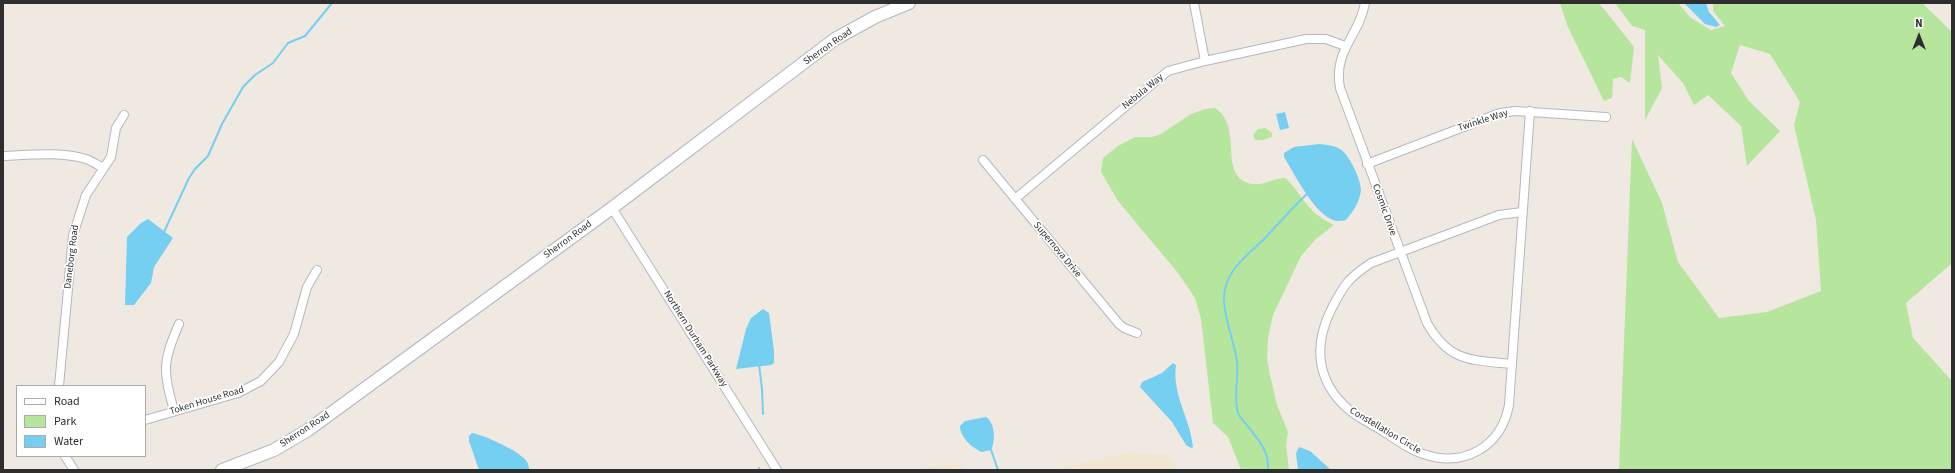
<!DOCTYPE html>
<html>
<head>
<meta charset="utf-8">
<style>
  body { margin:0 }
  #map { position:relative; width:1955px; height:473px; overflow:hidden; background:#efe9e1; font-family:"Source Sans 3",sans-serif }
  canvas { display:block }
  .frame { position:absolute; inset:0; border:4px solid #2e2e2e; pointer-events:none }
  .legend { position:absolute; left:16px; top:385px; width:130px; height:72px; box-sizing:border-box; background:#fff; border:1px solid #ababab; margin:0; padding:5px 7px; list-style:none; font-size:12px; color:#2e2e2e }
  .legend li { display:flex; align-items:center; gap:8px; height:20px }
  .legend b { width:20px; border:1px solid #ababab }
  .north { position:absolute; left:1899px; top:16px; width:40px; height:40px; -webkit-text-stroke:3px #fff; paint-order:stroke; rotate:0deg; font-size:11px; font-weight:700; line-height:16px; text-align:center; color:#2e2e2e }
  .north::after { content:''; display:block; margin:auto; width:14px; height:18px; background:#2e2e2e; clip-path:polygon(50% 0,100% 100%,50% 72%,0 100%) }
</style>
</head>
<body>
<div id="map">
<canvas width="1955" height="473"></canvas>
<div class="frame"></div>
<ul class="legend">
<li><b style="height:5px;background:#fff"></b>Road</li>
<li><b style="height:11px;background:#b6e59e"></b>Park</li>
<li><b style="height:11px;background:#75cff0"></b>Water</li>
</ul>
<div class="north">N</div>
</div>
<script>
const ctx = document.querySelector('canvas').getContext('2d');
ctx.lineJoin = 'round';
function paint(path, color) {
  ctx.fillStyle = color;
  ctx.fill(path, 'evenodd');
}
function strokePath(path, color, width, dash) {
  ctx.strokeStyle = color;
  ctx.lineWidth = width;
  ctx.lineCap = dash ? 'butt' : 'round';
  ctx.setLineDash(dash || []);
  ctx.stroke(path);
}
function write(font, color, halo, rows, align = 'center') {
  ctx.font = font + ' "Source Sans 3",sans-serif';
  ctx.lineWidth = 3.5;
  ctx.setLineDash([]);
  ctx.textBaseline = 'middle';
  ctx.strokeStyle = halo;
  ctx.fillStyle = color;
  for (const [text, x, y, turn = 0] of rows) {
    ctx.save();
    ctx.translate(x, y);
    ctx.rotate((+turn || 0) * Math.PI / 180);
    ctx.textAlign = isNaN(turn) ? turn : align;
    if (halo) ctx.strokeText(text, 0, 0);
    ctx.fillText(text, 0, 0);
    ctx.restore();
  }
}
const education = new Path2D(`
  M 1125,453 L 1169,455 L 1178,470 L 1052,470 Z
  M 958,464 L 967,470 L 908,470 L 914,469 Z`);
const green = new Path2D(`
  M 1560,3 L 1598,3 L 1604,9 L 1634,47 L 1630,83 L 1621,77 L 1613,79 L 1612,98 L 1604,101 L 1567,25 Z
  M 1615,3 L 1678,3 L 1691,18 L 1711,30 L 1725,26 L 1713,11 L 1713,3 L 1922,3 L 1952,32 L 1952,263 L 1906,303 L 1913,338 L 1952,381 L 1952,470 L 1619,470 L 1632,139 L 1662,203 L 1678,262 L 1719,318 L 1767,312 L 1821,291 L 1816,220 L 1794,125 L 1800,102 L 1770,54 L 1740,45 L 1731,73 L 1749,101 L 1780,131 L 1747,166 L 1741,126 L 1708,95 L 1694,105 L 1683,83 L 1658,55 L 1662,88 L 1645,120 L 1645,30 L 1632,26 Z
  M 1215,108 C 1245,128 1216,177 1252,184 C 1264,186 1273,178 1285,178 C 1297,188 1300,198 1311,209 C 1317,216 1326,221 1334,225 L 1316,239 L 1301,256 L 1273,315 L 1268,338 L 1267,358 L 1270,375 L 1277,405 L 1288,432 L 1286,445 L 1289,470 L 1241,470 L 1228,437 L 1213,423 L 1201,319 L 1195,298 L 1178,273 L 1118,201 L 1101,172 L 1103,158 L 1118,146 L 1135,137 L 1152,137 L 1161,134 L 1191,114 L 1205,109 Z
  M 1258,129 L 1265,128 L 1272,133 L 1272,137 L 1262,140 L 1255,140 L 1253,135 Z`);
const water = new Path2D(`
  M 1684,3 L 1706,3 L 1709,12 L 1720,25 L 1716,27 L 1705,24 Z
  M 1285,112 L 1289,128 L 1280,130 L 1276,114 Z
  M 1319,144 C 1326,145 1334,145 1340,149 C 1349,154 1361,180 1361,190 C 1360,201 1353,212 1346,220 C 1341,221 1336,222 1331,219 C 1313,211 1295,175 1284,157 L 1284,153 L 1294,147 Z
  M 148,219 L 173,238 L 154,267 L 151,283 L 134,305 L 125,305 L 127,237 L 141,223 Z
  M 763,309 L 769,313 L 774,351 L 774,363 L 771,365 L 736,369 L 746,329 L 751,318 Z
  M 1173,363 L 1176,365 C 1172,396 1190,417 1193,447 L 1191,448 L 1186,445 L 1172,422 L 1140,387 L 1142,382 L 1162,373 Z
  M 986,417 C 995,423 996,441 991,450 L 982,452 C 972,448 960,437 960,426 L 965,421 Z
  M 472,433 C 481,434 514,449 521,456 C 526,459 529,464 529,469 L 479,470 L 469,441 L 469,436 Z
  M 1299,447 L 1310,451 L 1331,470 L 1298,470 L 1296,453 Z`);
const stream = new Path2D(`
  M 164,232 L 189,178 L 195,169 L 208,156 L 222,124 L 243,87 L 255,75 L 273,63 L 288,43 L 305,36 L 332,3
  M 759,364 L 762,389 L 763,414
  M 990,447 L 998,470
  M 759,470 L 759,468
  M 1268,470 C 1270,452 1257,438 1247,425 C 1244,421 1239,417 1238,413 C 1233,396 1239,378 1237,361 C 1234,341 1223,316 1224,296 C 1226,268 1250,254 1267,236 C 1281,221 1294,206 1309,192`);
const minor = new Path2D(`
  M 1194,3 L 1205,61
  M 1365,3 C 1359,37 1333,50 1340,88 L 1427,323 C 1449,362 1471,360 1512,364
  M 3,156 C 29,155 61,151 86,159 C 92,161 98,165 103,168
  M 983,160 L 1119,324 L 1124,328 L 1137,333
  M 1367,164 L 1500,113 L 1515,111 L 1606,117
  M 1015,199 L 1168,71 L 1205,61 L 1306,39 L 1326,39 L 1345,46
  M 612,208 L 777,470
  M 1522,212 L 1499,215 L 1371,263 C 1348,278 1343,286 1331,310 C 1313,346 1317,382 1348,409 C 1358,418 1372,424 1384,432 C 1396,439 1409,450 1423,454 C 1464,468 1501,447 1509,405 L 1530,111
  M 59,386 L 73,235 L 86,195 L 111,157 L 116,128 L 124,115
  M 174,411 C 163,370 162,363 179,324
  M 145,420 L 238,393 L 261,381 L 279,362 L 294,334 L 307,287 L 317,270
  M 65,456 L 74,470`);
const secondary = new Path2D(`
  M 222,470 L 274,450 L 308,430 L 612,208 L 835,39 L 875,17 L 909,3`);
const streetNames = [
  ["Sherron Road",828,47,-35],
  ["Nebula Way",1143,92,-39],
  ["Twinkle Way",1483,121,-18],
  ["Cosmic Drive",1384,210,70],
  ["Sherron Road",568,240,-36],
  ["Supernova Drive",1057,250,50],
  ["Daneborg Road",72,257,-83],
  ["Northern Durham Parkway",695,339,58],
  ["Token House Road",207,401,-17],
  ["Sherron Road",305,430,-33],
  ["Constellation Circle",1385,431,31]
];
paint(education, '#f0e6d1');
paint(green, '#b6e59e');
paint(water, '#75cff0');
strokePath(stream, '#75cff0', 2);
strokePath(minor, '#b4b7c1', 10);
strokePath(secondary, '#b4b7c1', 14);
strokePath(minor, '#fff', 8);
strokePath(secondary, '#fff', 12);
write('10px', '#2e2e2e', '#fff', streetNames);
</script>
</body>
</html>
